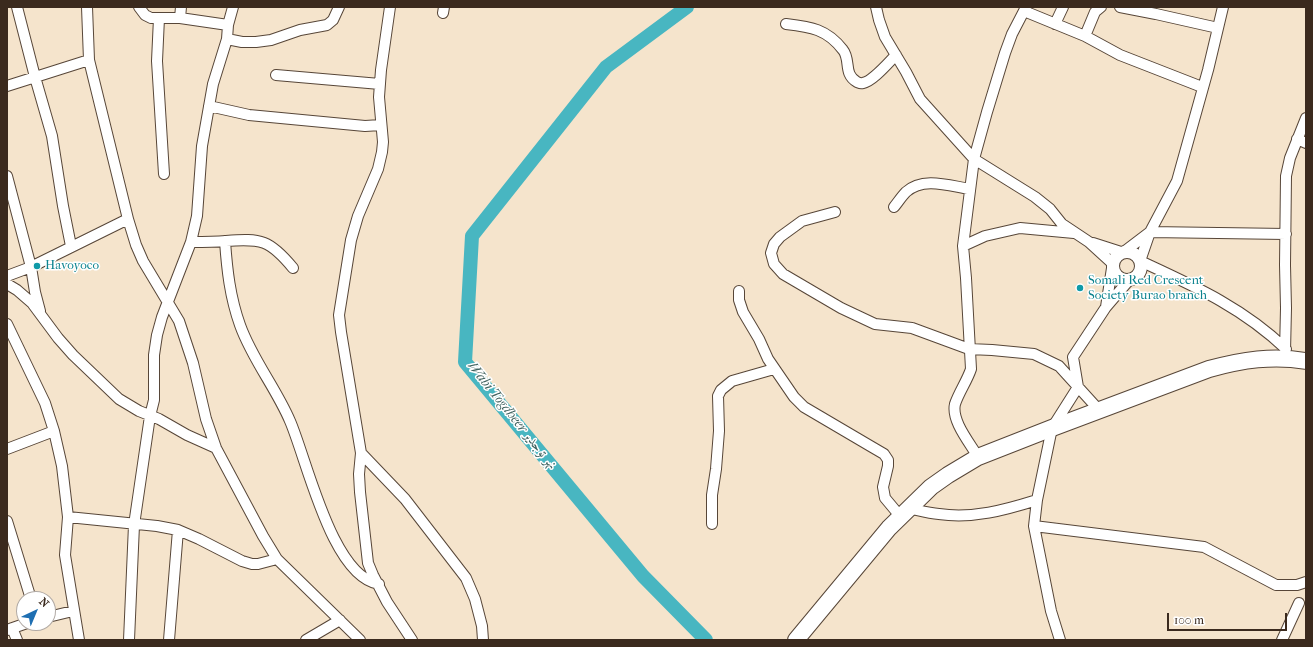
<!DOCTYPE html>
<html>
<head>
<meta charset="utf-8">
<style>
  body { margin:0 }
  #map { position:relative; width:1313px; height:647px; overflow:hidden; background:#f5e4cc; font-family:"IM FELL French Canon",serif }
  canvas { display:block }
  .frame { position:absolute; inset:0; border:8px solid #3b2a1e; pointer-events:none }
  .north { position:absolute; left:16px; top:591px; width:40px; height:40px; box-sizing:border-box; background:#fff; border:1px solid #b1aaa5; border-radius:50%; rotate:44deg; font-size:11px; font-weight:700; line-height:16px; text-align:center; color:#3b2a1e }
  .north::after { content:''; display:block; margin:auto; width:14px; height:18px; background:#1f6fb2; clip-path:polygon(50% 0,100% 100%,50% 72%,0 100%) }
  .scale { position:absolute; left:1167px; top:613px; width:120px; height:18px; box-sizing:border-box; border:2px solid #3b2a1e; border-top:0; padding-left:5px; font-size:12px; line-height:14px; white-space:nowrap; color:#3b2a1e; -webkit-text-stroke:3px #fff; paint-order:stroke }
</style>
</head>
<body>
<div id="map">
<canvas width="1313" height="647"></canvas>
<div class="frame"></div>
<div class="north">N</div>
<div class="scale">100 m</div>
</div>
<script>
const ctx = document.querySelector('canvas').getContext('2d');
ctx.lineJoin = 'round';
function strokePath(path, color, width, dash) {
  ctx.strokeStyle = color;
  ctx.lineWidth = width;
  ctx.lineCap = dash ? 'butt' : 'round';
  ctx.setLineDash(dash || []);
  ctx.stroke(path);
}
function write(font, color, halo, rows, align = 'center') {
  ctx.font = font + ' "IM FELL French Canon",Amiri,serif';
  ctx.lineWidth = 3;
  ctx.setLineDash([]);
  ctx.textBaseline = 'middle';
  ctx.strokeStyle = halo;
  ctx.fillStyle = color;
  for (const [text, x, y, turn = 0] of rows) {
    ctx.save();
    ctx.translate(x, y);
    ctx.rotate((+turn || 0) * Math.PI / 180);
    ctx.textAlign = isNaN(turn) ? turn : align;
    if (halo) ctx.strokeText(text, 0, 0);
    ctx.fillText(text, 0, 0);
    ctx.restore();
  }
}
const river = new Path2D(`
  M 687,7 L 606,67 L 472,236 L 465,362 L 643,576 L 706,640`);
const minor = new Path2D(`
  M 17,7 L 35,77 L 52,136 L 63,206 L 71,246
  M 87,7 L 89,60 L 128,219 L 136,245 L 143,261 L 179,321 L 193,363 L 206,419 L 216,448 L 263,536 L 277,559 L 360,640
  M 139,7 L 145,15 L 151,18 L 180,18 L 228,25
  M 390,7 L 381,70 L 379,97 L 383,142 L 382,152 L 378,169 L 358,216 L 351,240 L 339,315 L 341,332 L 361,453 L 359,474 L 360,492 L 368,563 L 373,575 L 387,602 L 412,640
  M 876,7 L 879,20 L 885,37 L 906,72 L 920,99 L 974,159 L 1035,197 L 1050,209 L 1062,224 L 1089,242 L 1112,263
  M 1120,7 L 1156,14 L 1218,28
  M 1223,7 L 1208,70 L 1177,181 L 1150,232 L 1140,261 C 1194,286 1242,307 1286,349
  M 1024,11 L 1085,36 L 1120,55 L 1202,87
  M 443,13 L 444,7
  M 159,18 L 157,61 L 164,174
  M 180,18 L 181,7
  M 786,24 C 811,27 827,29 843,50 C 851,60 843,74 857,82 C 860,83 860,84 863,83 C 873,81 888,63 896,55
  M 1055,24 L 1063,7
  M 1085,36 L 1095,12 L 1101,7
  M 227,39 L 242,42 L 256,42 L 271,40 L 300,30 L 327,25 L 333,20 L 339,7
  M 276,75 L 380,84
  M 7,86 L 89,60
  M 209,106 L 249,115 L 365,126 L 381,125
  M 1297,139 L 1306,143
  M 7,176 L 31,267 L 35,292 L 40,311
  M 894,207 C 898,202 902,196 906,192 C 923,176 950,186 970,189
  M 835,212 L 802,221 L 780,237 L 774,244 L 771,253 L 774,264 L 783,274 L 841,308 L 875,324 L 912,328 L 969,349 L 992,350 L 1034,354 L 1059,366 L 1099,410
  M 225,241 C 227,270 230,297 240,325 C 252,359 276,388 290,421 C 307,460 332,577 379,584
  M 191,242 C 203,242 214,242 226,241 C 261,238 270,240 293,268
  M 1093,243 L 1121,252
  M 963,246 L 985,236 L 1020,228 L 1074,233
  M 1125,251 L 1150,232 L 1286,234
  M 7,276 L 31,267 L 128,219
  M 7,284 L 17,290 L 32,303 L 58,338 L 73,355 L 119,399 L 139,411 L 159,419 L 187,435 L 216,448
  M 739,291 L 739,300 L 743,312 L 759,339 L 768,359 L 794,397 L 804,407 L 872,447 L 884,454 L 888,460 L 888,466 L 883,487 L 885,498 L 900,516
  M 1106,307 L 1112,268
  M 7,324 L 45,403 L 54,431 L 62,466 L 68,517 L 65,555 L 79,640
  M 1285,352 L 1286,308 L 1285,265 L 1286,176 L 1290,158 L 1306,118
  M 7,449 L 54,431
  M 361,453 L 405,499 L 466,578 L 475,599 L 482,626 L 483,640
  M 978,457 C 970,443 951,421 955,404 C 959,392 967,381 971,369 L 966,278 L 963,246 L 974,159 L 987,112 L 1005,53 L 1012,34 L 1026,7
  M 908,508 C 918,510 928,513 939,514 C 973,519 1005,510 1037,500
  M 68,517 L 157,526 L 178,530 L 199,539 L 242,561 L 252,564 L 258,564 L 277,559
  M 7,521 L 31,599
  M 712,524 L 712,495 L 716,469 L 719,431 L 718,396 L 721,390 L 732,381 L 774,369
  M 1034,526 L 1204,547 L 1276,585 L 1297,585 L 1306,582
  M 48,617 L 73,611
  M 12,628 L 17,640
  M 7,630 L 27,623
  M 129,640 L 134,525 L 150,416 L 154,400 L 154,355 L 157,335 L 162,317 L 191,242 L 197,216 L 202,146 L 213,84 L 227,39 L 228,25 L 233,7
  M 169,640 L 178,530
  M 306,640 L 340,620
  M 1060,640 L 1051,611 L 1034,526 L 1037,500 L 1052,428 L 1078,387 L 1073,357 L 1106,307 L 1130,279
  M 1282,640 L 1299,603`);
const tertiary = new Path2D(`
  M1113 266a14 14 0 1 1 28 0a14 14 0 1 1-28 0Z`);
const trunk = new Path2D(`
  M 796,640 L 889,528 L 931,487 L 948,475 L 978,457 L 1052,428 L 1209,369 C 1242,360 1273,355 1306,361`);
const markers = [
  [37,266,4,"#0f9aa8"],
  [1080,288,4,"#0f9aa8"]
];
const cultureNames = [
  ["Havoyoco",45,266],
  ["Somali Red Crescent",1088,281],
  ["Society Burao branch",1088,296]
];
const waterNames = [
  ["Wabi Togdheer نهر توجدير",512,416,51]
];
strokePath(river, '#48b6c1', 14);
strokePath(minor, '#574638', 12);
strokePath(tertiary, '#574638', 14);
strokePath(trunk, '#574638', 18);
strokePath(minor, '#fff', 10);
strokePath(tertiary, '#fff', 12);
strokePath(trunk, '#fff', 16);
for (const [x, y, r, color] of markers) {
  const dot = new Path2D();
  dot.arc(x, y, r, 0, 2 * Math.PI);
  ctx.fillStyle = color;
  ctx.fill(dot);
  strokePath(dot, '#fff', 1.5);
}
write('13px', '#0d838f', '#fff', cultureNames, 'left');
write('italic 14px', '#40625f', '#fff', waterNames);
</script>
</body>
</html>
